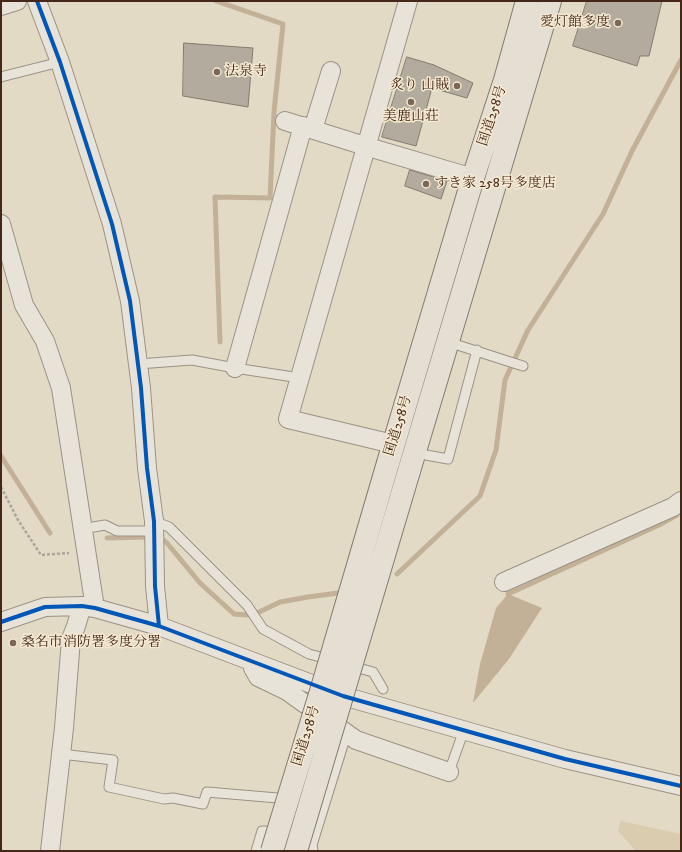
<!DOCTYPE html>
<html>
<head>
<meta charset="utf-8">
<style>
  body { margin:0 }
  #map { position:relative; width:682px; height:852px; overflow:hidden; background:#e2dac5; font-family:"IM FELL DW Pica",serif }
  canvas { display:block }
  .frame { position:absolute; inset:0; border:2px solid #45271a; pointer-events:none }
</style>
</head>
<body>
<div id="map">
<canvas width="682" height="852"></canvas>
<div class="frame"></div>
</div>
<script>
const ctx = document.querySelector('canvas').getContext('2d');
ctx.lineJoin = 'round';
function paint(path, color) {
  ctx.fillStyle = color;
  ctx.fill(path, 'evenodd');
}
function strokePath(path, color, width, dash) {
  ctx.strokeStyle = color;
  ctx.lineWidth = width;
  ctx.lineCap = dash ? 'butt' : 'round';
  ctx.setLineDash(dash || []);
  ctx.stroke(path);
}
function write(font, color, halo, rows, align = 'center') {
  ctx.font = font + ' "IM FELL DW Pica","Noto Serif JP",serif';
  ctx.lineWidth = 3;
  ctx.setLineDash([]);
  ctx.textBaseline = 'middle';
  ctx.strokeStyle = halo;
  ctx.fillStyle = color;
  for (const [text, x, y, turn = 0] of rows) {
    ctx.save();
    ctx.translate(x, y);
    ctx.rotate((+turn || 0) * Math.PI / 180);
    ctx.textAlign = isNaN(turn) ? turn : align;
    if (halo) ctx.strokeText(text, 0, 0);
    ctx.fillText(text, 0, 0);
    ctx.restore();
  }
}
const green = new Path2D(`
  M 621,821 L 681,834 L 681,851 L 636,851 L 618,831 Z`);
const water = new Path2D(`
  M 508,594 L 542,608 L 509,659 L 473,703 L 480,664 L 496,608 Z`);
const stream = new Path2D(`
  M 216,1 L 283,24 L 274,112 L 270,198 L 215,197 L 220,342
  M 1,456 L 50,533
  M 107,538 L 148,537
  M 162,539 L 167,543 L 200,583 L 234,614 L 247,615
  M 397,574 L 480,496 L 496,450 L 505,380 L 528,330 L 603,214 L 632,151 L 681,60
  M 508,594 L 659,525 L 677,515
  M 257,613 L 280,602 L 308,597 L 338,593`);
const building = new Path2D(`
  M 587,1 L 662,1 L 649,56 L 640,56 L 637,66 L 573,46 Z
  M 184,43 L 253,48 L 248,107 L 183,96 Z
  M 407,57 L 434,65 L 473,83 L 467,98 L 432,88 L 416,146 L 382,137 Z
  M 410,170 L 447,181 L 441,199 L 405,186 Z`);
const path = new Path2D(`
  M 1,487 L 18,520 L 41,555 L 69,553`);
const service = new Path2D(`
  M 1,77 L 60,62
  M 448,342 L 523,366
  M 138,364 L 192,360 L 235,368 L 300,378
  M 415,453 L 448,459 L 477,350
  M 154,521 L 169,527 L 247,605 L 263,629 L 309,654 L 331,660
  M 82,529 L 105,525 L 117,531 L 154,531
  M 351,666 L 373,672 L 383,689
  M 61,754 L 113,760 L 109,787 L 164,799 L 173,798 L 203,804 L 207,792 L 325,802
  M 449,772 L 464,730
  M 256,851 L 262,831 L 266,831 L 278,834
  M 313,851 L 312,845 L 347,732`);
const minor = new Path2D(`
  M 37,1 L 60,62 L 112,224 L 130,301 L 141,388 L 147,468 L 154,521 L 155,586 L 159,626
  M 1,6 L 17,1
  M 285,121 L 365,146 L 473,178
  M 313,129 L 331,71
  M 1,224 L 24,305 L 45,341 L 61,388 L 95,608
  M 235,368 L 303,126
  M 393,444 L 288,419 L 408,1
  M 504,582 L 673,507 L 681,501
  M 1,622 L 45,607 L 82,606 L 95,608 L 159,626 L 343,696 L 565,759 L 681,786
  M 253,668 L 258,677 L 287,691 L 356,740 L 449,772
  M 50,851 L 64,728 L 71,639 L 76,626 L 82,606`);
const trunk = new Path2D(`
  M 388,463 L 473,178 L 505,80 L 527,1
  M 409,471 L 550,1`);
const trunkBridge = new Path2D(`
  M 272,851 L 322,688 L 388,463
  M 296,851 L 409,471`);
const cycleway = new Path2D(`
  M 37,1 L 60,62 L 112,224 L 130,301 L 141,388 L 147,468 L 154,521 L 155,586 L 159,626
  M 1,622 L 45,607 L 82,606 L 95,608 L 159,626 L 343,696 L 565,759 L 681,786`);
const markers = [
  [618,23,4,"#7c6656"],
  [217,72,4,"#7c6656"],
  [457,86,4,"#7c6656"],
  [411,102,4,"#7c6656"],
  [426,184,4,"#7c6656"],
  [13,643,4,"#7c6656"]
];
const poiNames = [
  ["愛灯館多度",610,23,"right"],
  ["法泉寺",225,72],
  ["炙り 山賊",449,86,"right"],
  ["美鹿山荘",411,117,"center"],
  ["すき家 258号多度店",434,184],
  ["桑名市消防署多度分署",21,643]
];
const streetNames = [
  ["国道258号",493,116,-72],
  ["国道258号",399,426,-73],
  ["国道258号",307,736,-73]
];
paint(green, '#d9ccaf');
paint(water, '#c2b196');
strokePath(stream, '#c2b196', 5);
paint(building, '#b3ab9d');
strokePath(building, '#847b6f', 1);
strokePath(service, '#9b9285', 11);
strokePath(minor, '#9b9285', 20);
strokePath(trunk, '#847b6f', 24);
strokePath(path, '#aca59c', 2.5, [3, 2]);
strokePath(service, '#e8e3d9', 9);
strokePath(minor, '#e8e3d9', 18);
strokePath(trunk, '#e5dfd3', 22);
strokePath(trunkBridge, '#847b6f', 24, []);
strokePath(trunkBridge, '#e5dfd3', 22);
strokePath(cycleway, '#0057b8', 4);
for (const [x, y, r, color] of markers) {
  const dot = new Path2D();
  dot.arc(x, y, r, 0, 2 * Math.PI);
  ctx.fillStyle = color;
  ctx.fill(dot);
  strokePath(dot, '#f5ead1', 1.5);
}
write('14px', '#45271a', '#f5ead1', poiNames, 'left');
write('14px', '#45271a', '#f5ead1', streetNames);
</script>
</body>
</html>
